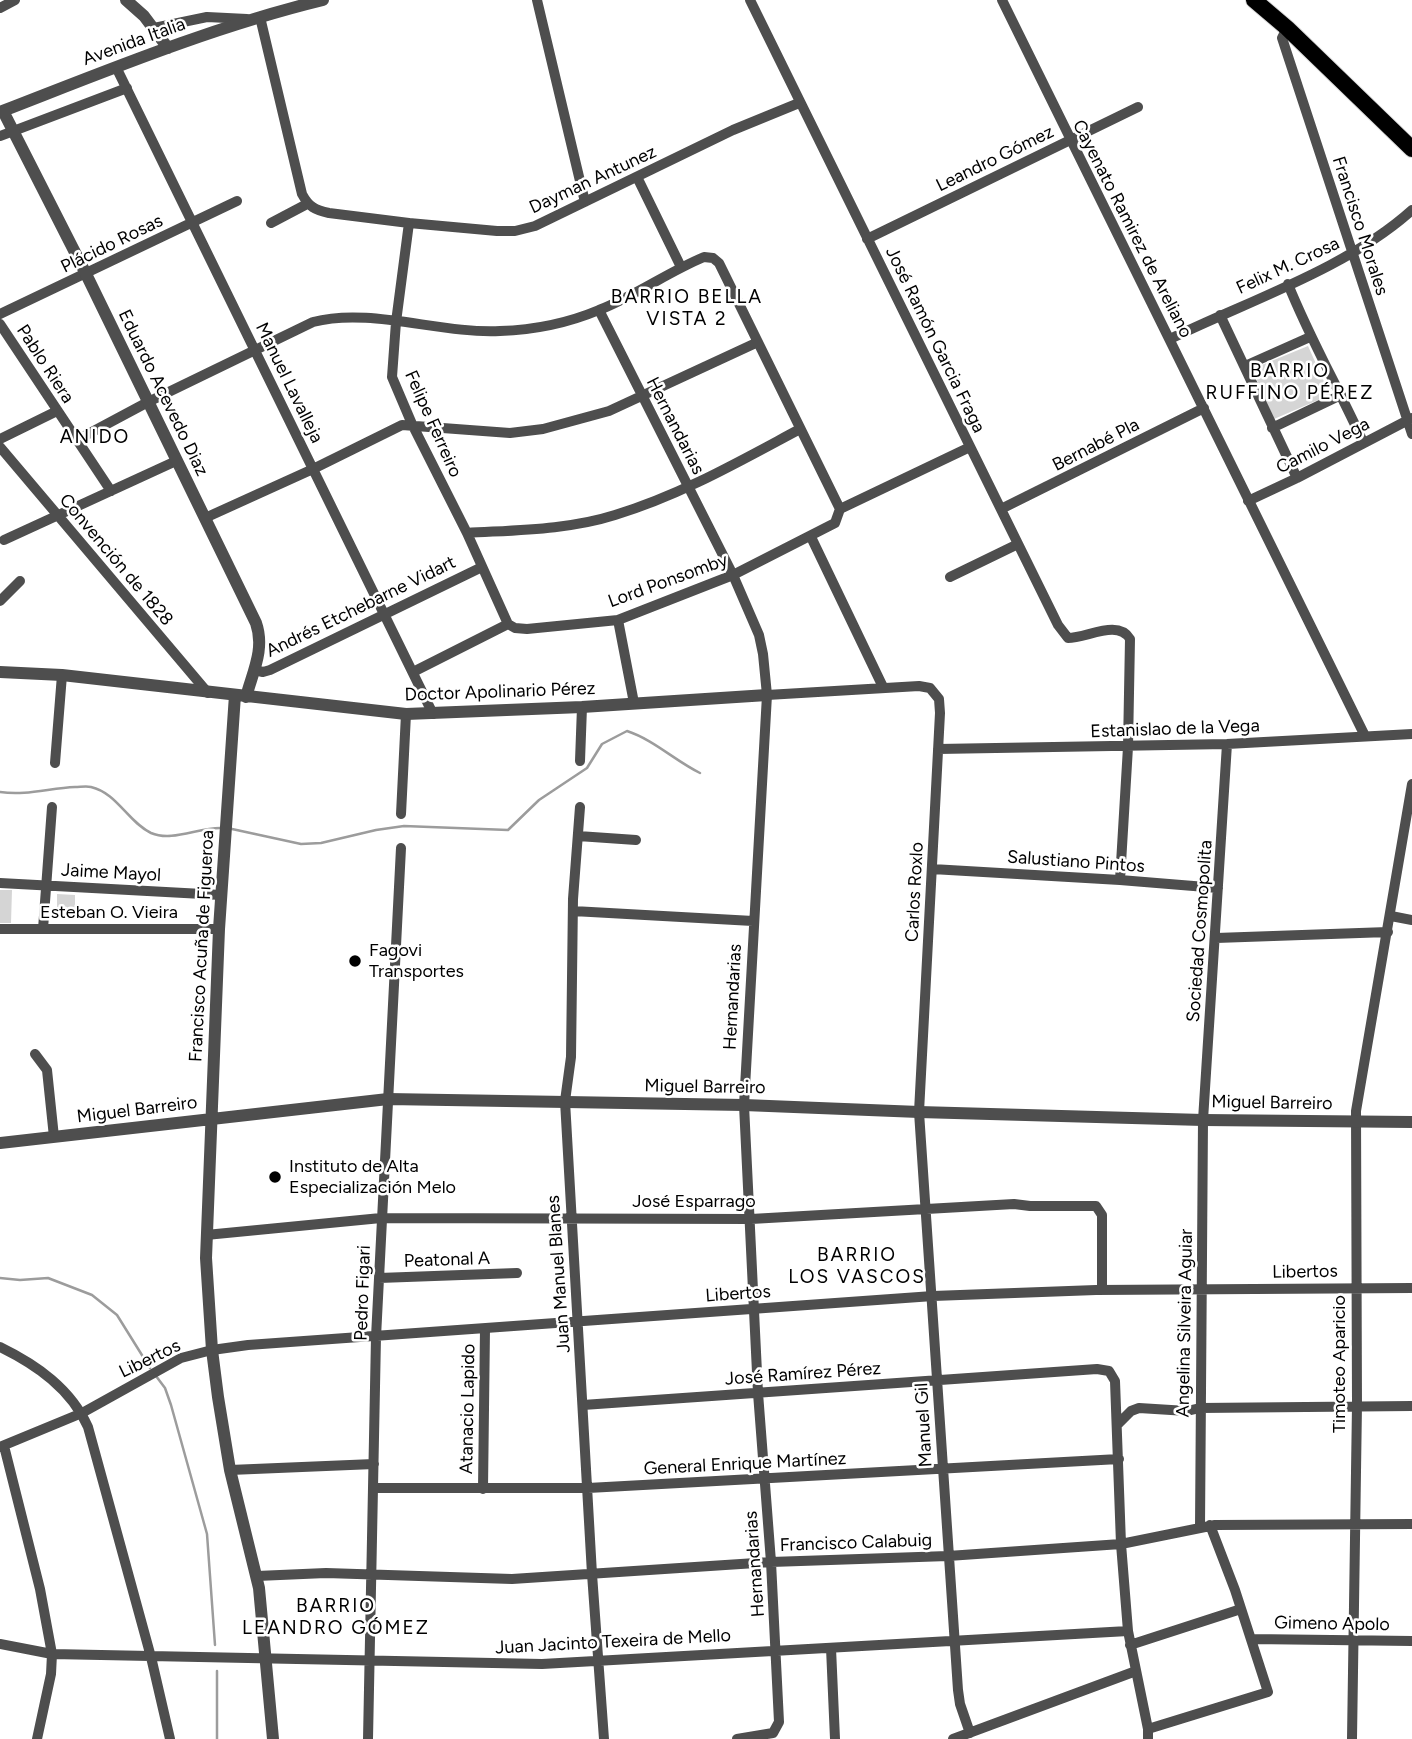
<!DOCTYPE html>
<html>
<head>
<meta charset="utf-8">
<style>
  body { margin:0 }
  canvas { display:block; background:#fff }
</style>
</head>
<body>
<canvas width="1412" height="1739"></canvas>
<script>
const ctx = document.querySelector('canvas').getContext('2d');
ctx.lineJoin = 'round';
function paint(path, color) {
  ctx.fillStyle = color;
  ctx.fill(path, 'evenodd');
}
function strokePath(path, color, width, dash) {
  ctx.strokeStyle = color;
  ctx.lineWidth = width;
  ctx.lineCap = dash ? 'butt' : 'round';
  ctx.setLineDash(dash || []);
  ctx.stroke(path);
}
function write(font, color, halo, rows, align = 'center') {
  ctx.font = font + ' Figtree,sans-serif';
  ctx.lineWidth = 5;
  ctx.setLineDash([]);
  ctx.textBaseline = 'middle';
  ctx.strokeStyle = halo;
  ctx.fillStyle = color;
  for (const [text, x, y, turn = 0] of rows) {
    ctx.save();
    ctx.translate(x, y);
    ctx.rotate((+turn || 0) * Math.PI / 180);
    ctx.textAlign = isNaN(turn) ? turn : align;
    if (halo) ctx.strokeText(text, 0, 0);
    ctx.fillText(text, 0, 0);
    ctx.restore();
  }
}
const green = new Path2D(`
  M 1308,346 L 1330,395 L 1274,419 L 1252,369 Z
  M 0,890 L 12,890 L 11,923 L 0,923 Z
  M 57,894 L 75,895 L 75,919 L 57,919 Z`);
const stream = new Path2D(`
  M 0,792 C 26,796 50,788 75,787 C 80,787 87,786 91,787 C 117,793 128,822 151,833 C 172,842 197,828 220,828
  M 232,829 L 301,844 L 321,843 L 376,830 L 404,826 L 508,830 L 539,800 L 587,768 L 602,744 L 627,731 C 654,740 674,760 700,773
  M 0,1278 L 20,1280 L 48,1278 L 92,1295 L 117,1315 L 150,1368
  M 156,1376 L 165,1388 L 171,1405 L 207,1534 L 215,1645
  M 217,1739 L 217,1671`);
const minor = new Path2D(`
  M 537,0 L 585,202
  M 750,0 L 1058,625 L 1068,638 C 1087,638 1118,619 1130,639 L 1128,747 L 1120,880
  M 1002,0 L 1365,736
  M 0,8 L 15,0
  M 260,17 L 302,194 C 309,207 315,210 329,213 L 409,223 L 497,231 L 515,231 L 535,226 L 733,130 L 799,103
  M 154,28 L 207,17 L 247,19
  M 1287,28 L 1282,38 L 1412,434
  M 116,67 L 433,714
  M 0,136 L 127,88
  M 637,177 L 681,267
  M 271,223 L 307,204
  M 409,223 L 396,322 L 392,377 L 412,424 L 467,533 L 508,624
  M 867,239 L 1138,107
  M 1288,284 C 1310,339 1339,389 1363,442
  M 599,310 L 733,575 L 759,635 L 763,654 L 767,695 L 744,1105 L 758,1393 L 771,1562 L 779,1722 L 773,1733 L 737,1739
  M 0,314 L 237,201
  M 1220,315 L 1297,478
  M 0,324 L 111,491
  M 1170,339 C 1248,301 1348,268 1412,210
  M 1245,366 L 1310,337
  M 1272,428 L 1341,395
  M 0,439 L 57,411
  M 77,440 L 148,402 L 313,322 C 370,307 440,334 500,331 C 533,330 568,323 599,310 C 635,296 668,272 704,257 L 713,258 L 719,263 L 840,509
  M 0,447 L 208,693
  M 1248,501 L 1297,478 L 1412,418
  M 840,509 L 970,447
  M 1001,509 L 1204,408
  M 205,518 L 313,469 L 402,425 L 510,433 L 543,429 L 609,411 L 758,342
  M 467,533 C 515,530 568,530 615,515 C 681,495 740,461 800,429
  M 811,537 L 883,687
  M 4,540 L 176,461
  M 950,577 L 1018,544
  M 0,601 L 20,581
  M 618,620 L 634,703
  M 508,624 L 515,628 L 527,629 L 618,620 L 733,575 L 835,523 L 840,509
  M 254,670 L 263,672 L 270,670 L 482,567
  M 413,672 L 508,624
  M 767,695 L 919,686 L 930,688 L 939,699 L 940,713 L 919,1112 L 958,1690 L 960,1704 L 970,1733
  M 938,749 L 1227,744 L 1412,734
  M 580,761 L 582,707
  M 55,763 L 62,675
  M 580,807 L 573,899 L 571,1057 L 565,1101 L 592,1574 L 604,1739
  M 401,814 L 406,714
  M 578,836 L 636,840
  M 932,869 L 1120,880 L 1218,888
  M 0,883 L 221,895
  M 573,911 L 753,921
  M 1391,916 L 1412,920
  M 0,929 L 219,929
  M 43,929 L 52,807
  M 1216,938 L 1388,932
  M 35,1054 L 47,1070 L 54,1137
  M 206,1235 L 381,1218 L 751,1219 L 1014,1204 L 1030,1206 L 1096,1206 L 1102,1215 L 1102,1290
  M 379,1278 L 517,1273
  M 0,1347 C 37,1365 71,1389 88,1427 L 151,1657 L 170,1739
  M 583,1405 L 1097,1369 L 1109,1371 L 1115,1381 L 1121,1544 L 1128,1631 L 1148,1729 L 1148,1739
  M 1117,1425 L 1131,1411 L 1139,1408 L 1187,1411 L 1200,1408 L 1412,1406
  M 4,1446 L 40,1589 L 52,1654 L 51,1674 L 37,1739
  M 0,1447 L 82,1413 L 181,1358 L 212,1350 L 248,1345 L 933,1296 L 1096,1290 L 1412,1288
  M 230,1470 L 374,1464
  M 373,1488 L 588,1488 L 1119,1459
  M 483,1489 L 485,1329
  M 1200,1527 L 1203,1120 L 1227,744
  M 257,1576 L 326,1573 L 512,1579 L 771,1562 L 948,1556 L 1121,1544 L 1215,1525 L 1412,1524
  M 1251,1639 L 1412,1641
  M 0,1644 L 52,1654 L 542,1664 L 1128,1631
  M 1130,1645 L 1241,1609
  M 831,1648 L 835,1739
  M 1148,1729 L 1268,1692 L 1235,1590 L 1210,1525
  M 368,1739 L 376,1337 L 401,848
  M 953,1739 L 1136,1671
  M 1352,1739 L 1357,1405 L 1356,1111 L 1412,784`);
const tertiary = new Path2D(`
  M 126,0 L 144,16 L 168,48
  M 3,111 L 86,274 L 256,623 C 265,649 253,671 246,697
  M 0,112 C 106,71 212,27 323,0
  M 0,672 L 62,675 L 406,714 L 582,707 L 767,695
  M 235,695 L 219,929 L 206,1258 L 212,1350 L 218,1397 L 230,1470 L 259,1588 L 273,1739
  M 0,1143 L 388,1099 L 744,1105 L 919,1112 L 1203,1120 L 1412,1122`);
const primary = new Path2D(`
  M 1254,0 L 1287,28 L 1412,149`);
const markers = [
  [355,961,7,"#000"],
  [275,1177,7,"#000"]
];
const streetNames = [
  ["Avenida Italia",134,42,-20],
  ["Leandro Gómez",995,159,-26],
  ["Dayman Antunez",593,180,-25],
  ["Francisco Morales",1360,226,72],
  ["Cayenato Ramirez de Areliano",1132,229,63],
  ["Plácido Rosas",112,244,-26],
  ["Felix M. Crosa",1288,266,-25],
  ["José Ramón Garcia Fraga",935,340,64],
  ["Pablo Riera",45,364,57],
  ["Manuel Lavalleja",289,383,64],
  ["Eduardo Acevedo Diaz",163,393,64],
  ["Felipe Ferreiro",433,424,66],
  ["Hernandarias",675,426,63],
  ["Bernabé Pla",1096,445,-27],
  ["Camilo Vega",1323,446,-27],
  ["Convención de 1828",116,560,50],
  ["Lord Ponsomby",668,581,-20],
  ["Andrés Etchebarne Vidart",361,607,-26],
  ["Doctor Apolinario Pérez",500,692,-2],
  ["Estanislao de la Vega",1175,729,-2],
  ["Salustiano Pintos",1076,862,4],
  ["Jaime Mayol",111,873,3],
  ["Carlos Roxlo",915,892,-87],
  ["Esteban O. Vieira",109,913],
  ["Sociedad Cosmopolita",1200,931,-86],
  ["Francisco Acuña de Figueroa",202,946,-87],
  ["Hernandarias",733,997,-87],
  ["Miguel Barreiro",705,1087,1],
  ["Miguel Barreiro",1272,1103,1],
  ["Miguel Barreiro",137,1110,-7],
  ["José Esparrago",694,1202],
  ["Peatonal A",447,1260,-2],
  ["Libertos",1305,1272,-1],
  ["Juan Manuel Blanes",559,1274,-94],
  ["Pedro Figari",363,1293,-88],
  ["Libertos",738,1294,-4],
  ["Angelina Silveira Aguiar",1185,1323,-89],
  ["Libertos",150,1359,-26],
  ["Timoteo Aparicio",1340,1364,-90],
  ["José Ramírez Pérez",803,1374,-4],
  ["Atanacio Lapido",468,1409,-89],
  ["Manuel Gil",924,1425,-93],
  ["General Enrique Martínez",745,1464,-3],
  ["Francisco Calabuig",856,1543,-2],
  ["Hernandarias",755,1564,-94],
  ["Gimeno Apolo",1332,1624,1],
  ["Juan Jacinto Texeira de Mello",613,1642,-3]
];
const poiNames = [
  ["Fagovi",369,951],
  ["Transportes",369,972],
  ["Instituto de Alta",289,1167],
  ["Especialización Melo",289,1188]
];
const neighbourhoodNames = [
  ["BARRIO BELLA",687,297],
  ["VISTA 2",687,319],
  ["BARRIO",1290,371],
  ["RUFFINO PÉREZ",1290,393],
  ["ANIDO",95,437],
  ["BARRIO",857,1255],
  ["LOS VASCOS",857,1277],
  ["BARRIO",336,1606],
  ["LEANDRO GÓMEZ",336,1628]
];
paint(green, '#d5d5d5');
strokePath(stream, '#9c9c9c', 2.5);
strokePath(primary, '#dbdbdb', 18);
strokePath(minor, '#4e4e4e', 10);
strokePath(tertiary, '#4e4e4e', 12);
strokePath(primary, '#000', 16);
for (const [x, y, r, color] of markers) {
  const dot = new Path2D();
  dot.arc(x, y, r, 0, 2 * Math.PI);
  ctx.fillStyle = color;
  ctx.fill(dot);
  strokePath(dot, '#fff', 2.5);
}
write('18px', '#000', '#fff', streetNames);
write('18px', '#000', '#fff', poiNames, 'left');
ctx.letterSpacing = '2px';
write('19px', '#000', '#fff', neighbourhoodNames);
ctx.letterSpacing = '0px';
</script>
</body>
</html>
